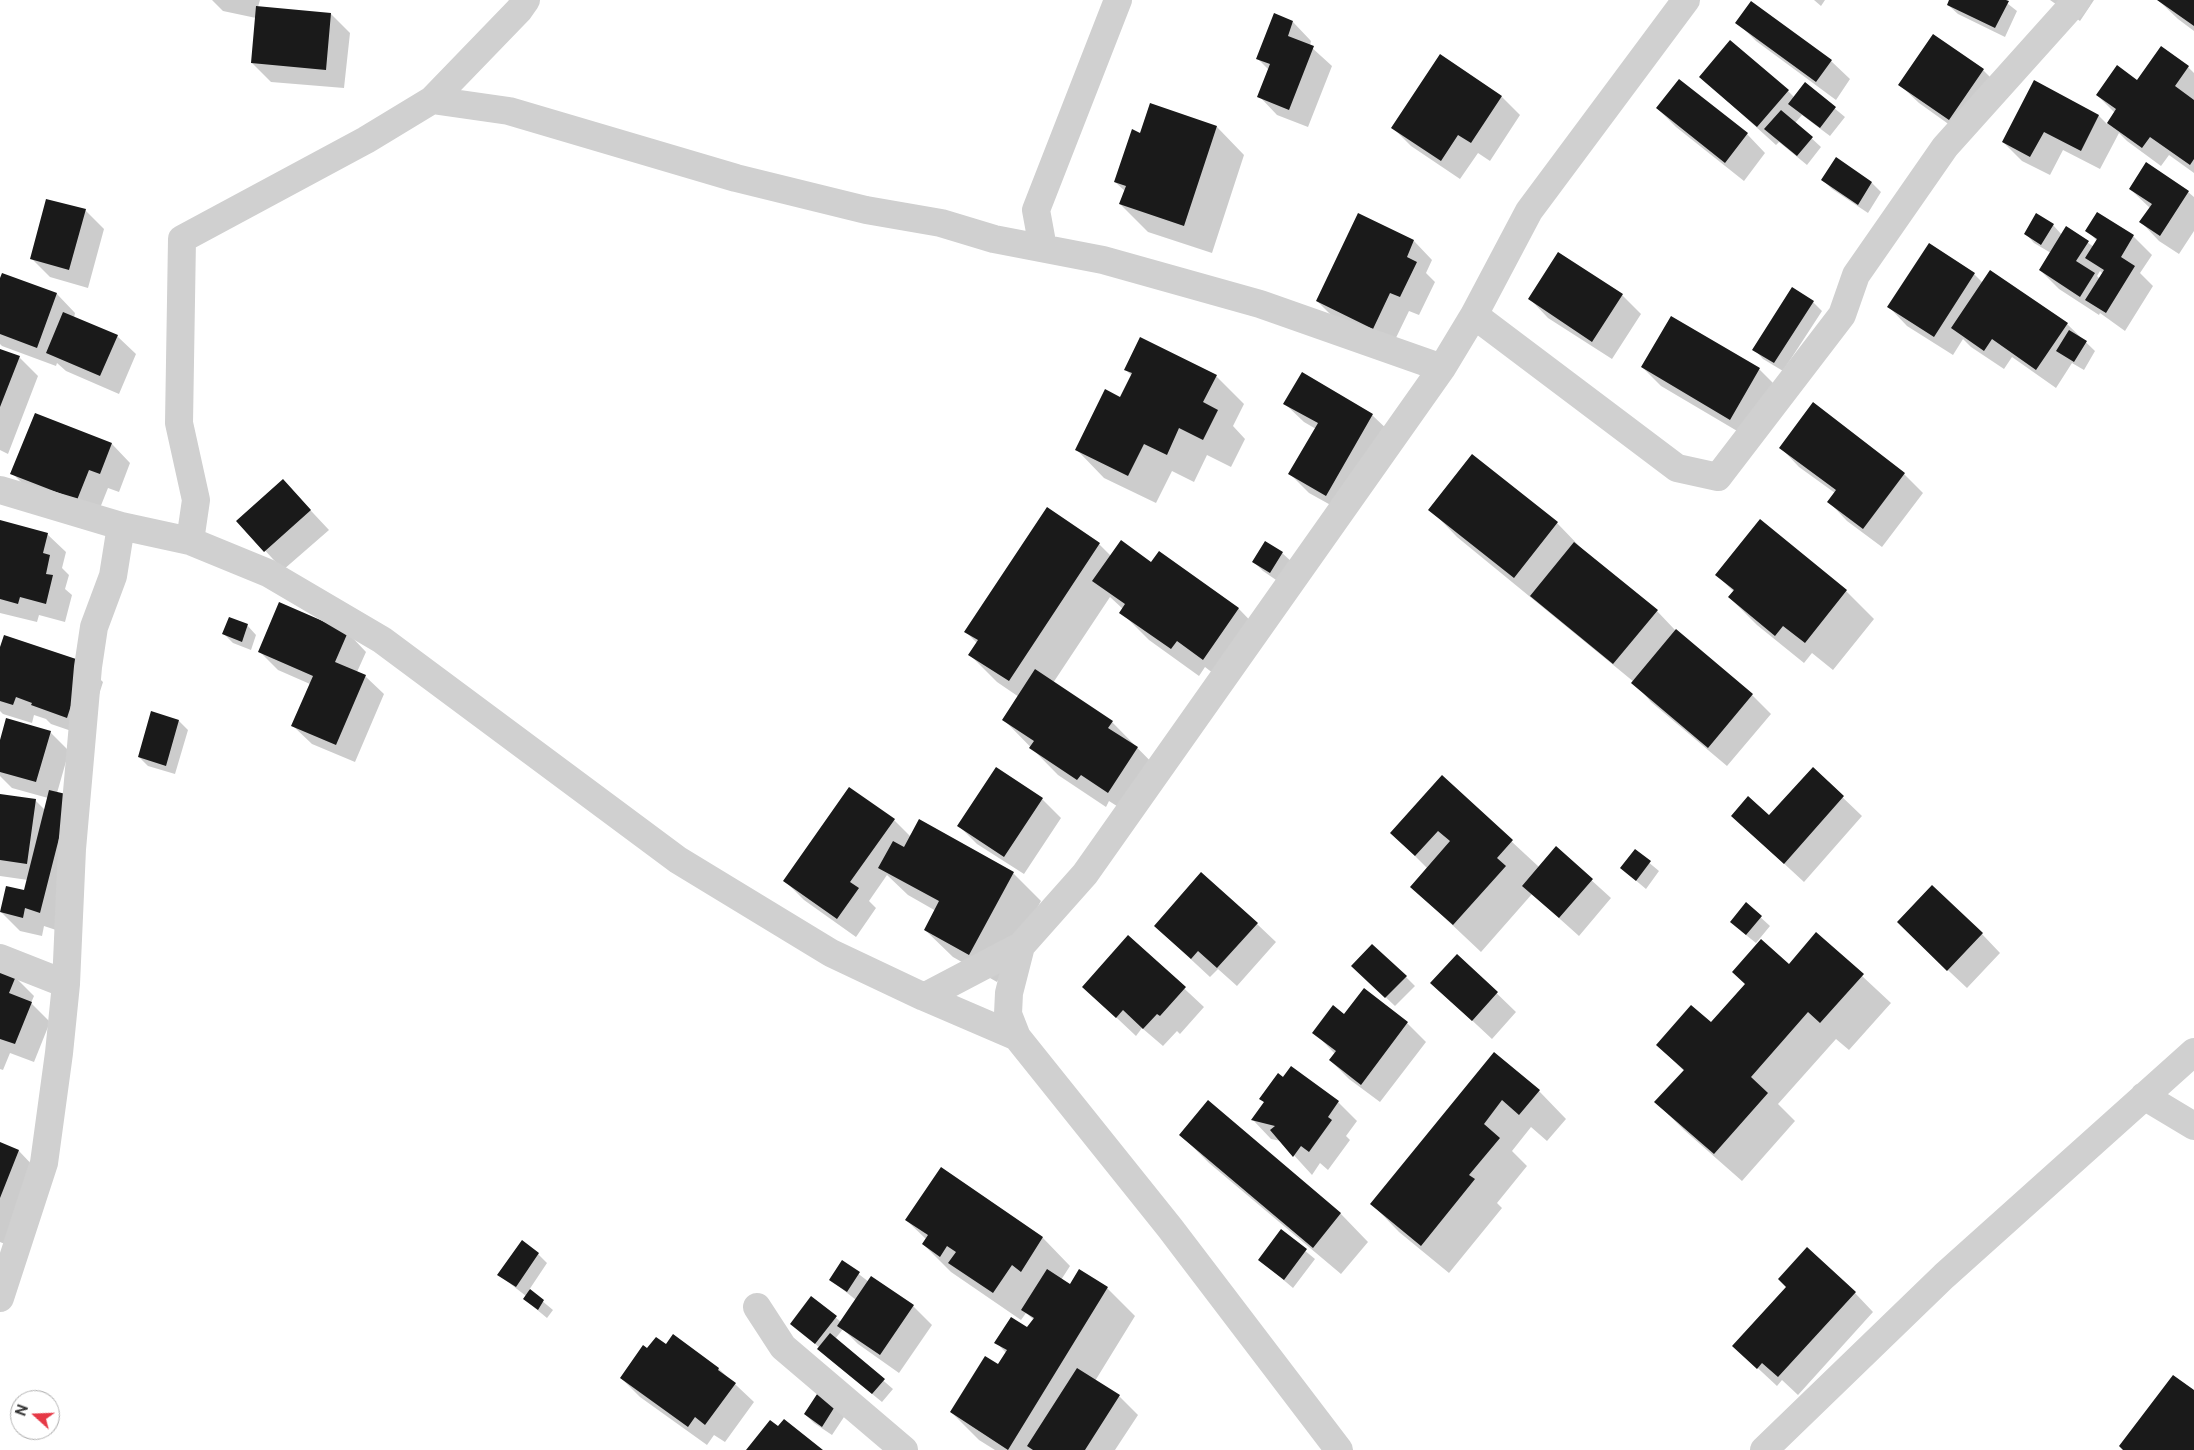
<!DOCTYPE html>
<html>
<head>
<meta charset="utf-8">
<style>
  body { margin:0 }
  #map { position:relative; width:2194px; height:1450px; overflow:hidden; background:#fff; font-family:"Public Sans",sans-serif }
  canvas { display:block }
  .north { position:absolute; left:10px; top:1390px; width:50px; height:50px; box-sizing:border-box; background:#fff; border:1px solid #adadad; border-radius:50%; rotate:290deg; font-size:14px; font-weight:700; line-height:20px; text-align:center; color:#333 }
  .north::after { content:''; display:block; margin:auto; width:18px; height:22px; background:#e63946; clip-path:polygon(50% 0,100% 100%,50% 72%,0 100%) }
</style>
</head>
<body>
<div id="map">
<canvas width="2194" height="1450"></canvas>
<div class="north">N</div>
</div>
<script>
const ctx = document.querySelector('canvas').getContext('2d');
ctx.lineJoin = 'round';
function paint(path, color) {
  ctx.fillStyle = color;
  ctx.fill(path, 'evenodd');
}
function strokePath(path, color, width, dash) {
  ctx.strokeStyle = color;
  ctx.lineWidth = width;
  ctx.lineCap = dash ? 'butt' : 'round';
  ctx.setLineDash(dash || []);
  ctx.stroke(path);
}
const shadow = new Path2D(`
  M 212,0 L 260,0 L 258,7 L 331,14 L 350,33 L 344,88 L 271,82 L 252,63 L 256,18 L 223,11 Z
  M 1814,0 L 1825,0 L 1821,6 Z
  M 1951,0 L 2003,0 L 2017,11 L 2005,37 L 1958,14 L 1948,5 Z
  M 2050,0 L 2094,0 L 2080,21 Z
  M 2194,0 L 2194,31 L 2178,19 L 2159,1 Z
  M 1293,22 L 1311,41 L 1310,46 L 1332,66 L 1308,127 L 1277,115 L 1259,96 L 1269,70 L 1258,59 Z
  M 1737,22 L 1831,61 L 1850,79 L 1836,100 L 1756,41 Z
  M 2188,67 L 2194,73 L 2194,173 L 2169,155 L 2161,166 L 2127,141 L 2119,133 L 2100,169 L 2063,150 L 2050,175 L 2022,161 L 2003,142 L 2035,82 L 2099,116 L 2107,124 L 2115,113 L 2097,95 Z
  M 1983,70 L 2002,89 L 1968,138 L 1919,103 L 1900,85 Z
  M 1701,77 L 1788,91 L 1794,97 L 1805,84 L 1845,117 L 1830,136 L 1802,115 L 1795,123 L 1821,147 L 1807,165 L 1779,142 L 1776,145 Z
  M 1502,97 L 1520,115 L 1490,161 L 1478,153 L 1460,179 L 1411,146 L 1393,128 Z
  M 1657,108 L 1747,134 L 1765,153 L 1744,181 L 1676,127 Z
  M 1217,127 L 1244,155 L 1212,253 L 1148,232 L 1120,204 L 1125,191 L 1115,182 Z
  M 1823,180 L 1872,183 L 1881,192 L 1868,213 L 1832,189 Z
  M 2130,189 L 2188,192 L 2194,197 L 2194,231 L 2179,254 L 2159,241 L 2141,222 L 2150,208 Z
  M 85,210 L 104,229 L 88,288 L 50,277 L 31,258 Z
  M 2053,225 L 2062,235 L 2067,228 L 2094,247 L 2097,241 L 2087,230 L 2133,236 L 2152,255 L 2140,273 L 2153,286 L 2125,331 L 2100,313 L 2099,315 L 2059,289 L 2040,270 L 2051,253 L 2034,243 L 2025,233 ZM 2100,271 L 2103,274 L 2100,279 L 2097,276 Z
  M 1414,241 L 1432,260 L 1426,273 L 1435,282 L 1419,315 L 1409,311 L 1392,346 L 1336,320 L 1317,301 Z
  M 1974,274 L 1983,283 L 2067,324 L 2095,351 L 2084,370 L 2072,363 L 2056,388 L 2012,357 L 2004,369 L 1971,347 L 1963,339 L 1953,355 L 1907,326 L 1889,307 Z
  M 0,282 L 57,294 L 75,313 L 74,318 L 117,336 L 136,354 L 119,394 L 66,371 L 57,363 L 56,366 L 2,346 L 0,344 Z
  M 1622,295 L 1641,314 L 1612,359 L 1548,318 L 1530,299 Z
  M 1813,302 L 1822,311 L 1783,371 L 1763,359 L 1754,349 Z
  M 1671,317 L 1759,369 L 1778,388 L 1749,438 L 1661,386 L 1642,367 Z
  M 0,350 L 19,357 L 38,376 L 8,454 L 0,450 Z
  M 1126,370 L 1216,376 L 1244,404 L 1233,426 L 1245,439 L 1231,467 L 1207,455 L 1194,482 L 1172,471 L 1156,503 L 1104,478 L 1077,450 L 1121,398 L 1132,376 Z
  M 1285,404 L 1372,415 L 1391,433 L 1345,513 L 1309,493 L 1290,474 L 1316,429 L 1304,422 Z
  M 1813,404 L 1904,474 L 1923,493 L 1882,547 L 1847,521 L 1829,502 L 1835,493 L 1799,467 L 1781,448 Z
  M 35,414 L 112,444 L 130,463 L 119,492 L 108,488 L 96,518 L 31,492 L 12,473 Z
  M 283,481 L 329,530 L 283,570 L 238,521 Z
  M 1430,509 L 1557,523 L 1584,551 L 1657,611 L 1675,630 L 1752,695 L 1771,714 L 1727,766 L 1651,702 L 1634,682 L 1457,537 Z
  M 0,521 L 47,534 L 66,552 L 62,568 L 69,575 L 65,589 L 72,595 L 65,622 L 39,615 L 37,622 L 0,613 Z
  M 1760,521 L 1846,591 L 1874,619 L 1833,670 L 1812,653 L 1804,663 L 1757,625 L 1729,597 L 1734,592 L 1717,575 Z
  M 1266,543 L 1282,553 L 1292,562 L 1279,582 L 1263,571 L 1254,562 Z
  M 1099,544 L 1111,556 L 1151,563 L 1159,553 L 1239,609 L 1266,637 L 1231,687 L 1205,667 L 1199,676 L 1149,640 L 1121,612 L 1123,609 L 1110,597 L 1053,683 L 1112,722 L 1165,776 L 1137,819 L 1109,801 L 1106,807 L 1058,775 L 1004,720 L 1019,697 L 997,682 L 970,655 L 977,643 L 966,632 Z
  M 247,625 L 256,635 L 251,650 L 233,643 L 223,633 Z
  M 348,633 L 366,652 L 357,672 L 365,676 L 384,694 L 355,762 L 312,744 L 293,726 L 310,684 L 278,670 L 260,652 Z
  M 0,651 L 84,664 L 103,682 L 86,736 L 51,724 L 46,719 L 34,715 L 32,723 L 3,714 L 0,711 Z
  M 152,713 L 179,721 L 188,730 L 175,774 L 148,766 L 139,757 Z
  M 50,732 L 69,751 L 57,793 L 69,796 L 59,931 L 44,926 L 42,936 L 20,931 L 1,912 L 25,892 L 28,880 L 0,876 L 0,795 L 35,800 L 45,810 L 48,798 L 12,788 L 0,776 L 0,745 Z
  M 1813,769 L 1862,816 L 1804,882 L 1752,834 Z
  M 1442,777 L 1539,867 L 1556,848 L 1611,898 L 1579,936 L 1532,894 L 1481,952 L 1412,887 L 1428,869 L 1392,833 Z
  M 1042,799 L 1061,818 L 1024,874 L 977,844 L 958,825 Z
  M 894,820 L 911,837 L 1013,873 L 1041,901 L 997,982 L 953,957 L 925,930 L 936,911 L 908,895 L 887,875 L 869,901 L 876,908 L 856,937 L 804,900 L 785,881 Z
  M 1635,851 L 1659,871 L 1646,889 L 1621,868 Z
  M 1746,904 L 1770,926 L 1756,943 L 1741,931 Z
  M 1257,924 L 1276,942 L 1237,986 L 1218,969 L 1210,977 L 1155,926 Z
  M 1817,934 L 1891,1003 L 1849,1050 L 1836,1039 L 1778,1104 L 1795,1121 L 1742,1181 L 1684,1130 L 1656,1102 L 1684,1071 L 1658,1045 L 1711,1024 L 1746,984 L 1789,966 Z
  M 1982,934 L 2000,953 L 1967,988 L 1917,941 Z
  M 1129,937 L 1204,1007 L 1180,1034 L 1177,1031 L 1163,1046 L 1142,1028 L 1136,1036 L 1084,987 Z
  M 1457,955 L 1516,1012 L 1492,1039 L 1432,983 Z
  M 0,971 L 15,977 L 34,996 L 31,1003 L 50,1022 L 34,1062 L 10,1053 L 3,1070 L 0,1069 Z
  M 1362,975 L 1406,977 L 1415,986 L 1395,1006 Z
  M 1364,990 L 1407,1023 L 1426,1042 L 1380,1102 L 1349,1079 L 1330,1060 L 1335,1054 L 1314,1032 L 1344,1016 Z
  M 1495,1054 L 1539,1091 L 1566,1119 L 1547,1141 L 1531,1127 L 1512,1151 L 1527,1166 L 1497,1203 L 1502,1208 L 1449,1273 L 1399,1232 L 1372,1204 Z
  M 1291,1068 L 1338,1102 L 1357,1121 L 1346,1136 L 1350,1140 L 1328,1170 L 1320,1163 L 1312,1175 L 1281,1141 L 1271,1139 L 1253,1120 L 1265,1103 L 1261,1099 Z
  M 1208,1102 L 1341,1214 L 1368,1242 L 1341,1274 L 1209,1163 L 1181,1135 Z
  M 0,1144 L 19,1151 L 37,1170 L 7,1245 L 0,1242 Z
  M 941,1169 L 1043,1238 L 1070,1266 L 1061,1280 L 1070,1286 L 1107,1288 L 1135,1316 L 1095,1381 L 1119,1396 L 1138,1415 L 1115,1450 L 995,1450 L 979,1440 L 951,1412 L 998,1365 L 1006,1353 L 996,1342 L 1028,1329 L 1034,1320 L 1026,1313 L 1021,1320 L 951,1272 L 923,1244 L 926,1239 L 906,1220 Z
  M 1281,1231 L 1315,1259 L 1293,1288 L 1260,1260 Z
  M 538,1254 L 547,1263 L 529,1290 L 553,1310 L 547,1318 L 524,1299 L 526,1296 L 499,1275 Z
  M 843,1262 L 869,1282 L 913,1306 L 932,1325 L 899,1373 L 858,1344 L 843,1329 L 835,1339 L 893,1389 L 882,1402 L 828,1358 L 820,1348 L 792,1324 L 811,1297 L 841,1322 L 856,1300 L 831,1280 Z
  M 1855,1293 L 1873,1312 L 1798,1395 L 1782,1380 L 1777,1386 L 1734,1346 Z
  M 673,1336 L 719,1369 L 754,1402 L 725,1442 L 714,1435 L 707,1445 L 640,1397 L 621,1378 L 648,1350 L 666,1346 Z
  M 821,1390 L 848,1411 L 832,1435 L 814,1423 L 805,1414 Z`);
const building = new Path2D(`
  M 1949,0 L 2006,0 L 2009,1 L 1995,28 L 1947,5 Z
  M 2157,0 L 2194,0 L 2194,26 Z
  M 1751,1 L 1832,60 L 1816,82 L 1735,23 Z
  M 256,6 L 331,13 L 326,70 L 251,63 Z
  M 1274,13 L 1293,21 L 1288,36 L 1314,46 L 1289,110 L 1257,97 L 1270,64 L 1256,59 Z
  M 1933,34 L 1984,69 L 1949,120 L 1898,85 Z
  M 1730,40 L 1789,90 L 1757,127 L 1699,77 Z
  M 2161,46 L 2189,66 L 2175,86 L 2194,100 L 2194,159 L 2190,165 L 2150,137 L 2142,148 L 2107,123 L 2116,109 L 2096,95 L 2117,65 L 2137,80 Z
  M 1440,54 L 1502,96 L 1471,143 L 1458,135 L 1441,161 L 1391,128 Z
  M 1679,79 L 1748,133 L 1725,163 L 1656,108 Z
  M 2034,80 L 2099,115 L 2081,151 L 2044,132 L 2030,157 L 2002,142 Z
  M 1805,82 L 1836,107 L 1820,128 L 1788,104 Z
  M 1150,103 L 1217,126 L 1184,226 L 1119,204 L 1126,186 L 1114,182 L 1132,129 L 1140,133 Z
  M 1781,110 L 1813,137 L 1797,156 L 1764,129 Z
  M 1836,157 L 1872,182 L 1858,205 L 1821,180 Z
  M 2146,162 L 2189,191 L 2160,236 L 2139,222 L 2152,204 L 2129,189 Z
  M 46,199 L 86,209 L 69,270 L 30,259 Z
  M 2097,212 L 2134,235 L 2121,257 L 2135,266 L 2106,313 L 2085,300 L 2104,270 L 2085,258 L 2097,239 L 2085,231 Z
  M 1358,213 L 1414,240 L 1407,257 L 1417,262 L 1400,297 L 1390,293 L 1373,329 L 1316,301 Z
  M 2036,213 L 2054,224 L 2041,245 L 2024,234 Z
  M 2066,226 L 2089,241 L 2076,261 L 2095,273 L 2080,297 L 2039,270 Z
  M 1929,243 L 1975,273 L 1934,337 L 1887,307 Z
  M 1558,252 L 1623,294 L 1592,342 L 1528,299 Z
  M 1990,270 L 2068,323 L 2036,370 L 1992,339 L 1984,351 L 1951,328 Z
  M 2,273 L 57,293 L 37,348 L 0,334 L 0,278 Z
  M 1792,287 L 1814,301 L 1774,363 L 1752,350 Z
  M 63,312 L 118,335 L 100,376 L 46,353 Z
  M 1671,316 L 1760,368 L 1730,420 L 1641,367 Z
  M 2069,330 L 2087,341 L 2074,362 L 2056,351 Z
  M 1140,337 L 1217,375 L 1203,402 L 1218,410 L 1203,440 L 1179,428 L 1167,455 L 1144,444 L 1128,476 L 1075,450 L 1105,389 L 1120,397 L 1132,373 L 1124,370 Z
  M 0,349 L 20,356 L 0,407 Z
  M 1302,372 L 1373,414 L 1326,496 L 1288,474 L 1318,423 L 1283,404 Z
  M 1813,402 L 1905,473 L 1863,529 L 1827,502 L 1836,490 L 1779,448 Z
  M 35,413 L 112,443 L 100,474 L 89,470 L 77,500 L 10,474 Z
  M 1472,454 L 1558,522 L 1514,578 L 1428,510 Z
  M 283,479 L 311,510 L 264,552 L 236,521 Z
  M 1047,507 L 1100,543 L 1009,681 L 968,655 L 978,640 L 964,632 Z
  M 1760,519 L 1847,590 L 1805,643 L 1783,626 L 1775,636 L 1728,597 L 1734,590 L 1715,575 Z
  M 0,520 L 48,533 L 43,553 L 50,555 L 46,574 L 53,575 L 46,604 L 20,597 L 18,604 L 0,599 Z
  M 1121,540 L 1151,562 L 1159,551 L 1239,608 L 1203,660 L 1177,641 L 1171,649 L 1119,613 L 1125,604 L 1092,581 Z
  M 1265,541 L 1283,552 L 1270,573 L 1252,562 Z
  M 1574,542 L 1658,610 L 1613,664 L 1530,596 Z
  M 279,602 L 348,632 L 335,662 L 366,675 L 336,745 L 291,726 L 313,676 L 258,652 Z
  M 229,617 L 248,624 L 242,642 L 222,634 Z
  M 1676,629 L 1753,694 L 1708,748 L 1631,683 Z
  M 4,635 L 85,662 L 67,718 L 31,705 L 32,703 L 16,697 L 13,705 L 0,701 L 0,647 Z
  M 1035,669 L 1113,721 L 1108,728 L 1138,747 L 1108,793 L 1081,775 L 1077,780 L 1029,748 L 1034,741 L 1002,720 Z
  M 151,711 L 179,720 L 166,766 L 138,757 Z
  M 6,718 L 51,731 L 36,782 L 0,772 L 0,740 Z
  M 996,767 L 1043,798 L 1004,857 L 957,826 Z
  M 1813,767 L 1844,796 L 1784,864 L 1731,816 L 1748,796 L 1769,815 Z
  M 1442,775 L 1513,840 L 1497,858 L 1506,866 L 1453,925 L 1410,887 L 1450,841 L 1438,831 L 1415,856 L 1390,833 Z
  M 849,787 L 895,819 L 850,882 L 859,888 L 837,919 L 783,881 Z
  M 49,790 L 70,795 L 40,913 L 25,908 L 23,918 L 0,912 L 6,886 L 24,890 Z
  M 0,794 L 36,799 L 27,864 L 0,860 Z
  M 919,819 L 1014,872 L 969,955 L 924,930 L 939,901 L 878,868 L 893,841 L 904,847 Z
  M 1556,846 L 1593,879 L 1559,918 L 1522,886 Z
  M 1635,849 L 1651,861 L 1636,881 L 1620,868 Z
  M 1201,872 L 1258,923 L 1217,968 L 1198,951 L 1191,959 L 1154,926 Z
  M 1932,885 L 1983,933 L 1947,971 L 1897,922 Z
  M 1746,902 L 1762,916 L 1746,935 L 1730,922 Z
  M 1816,932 L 1864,974 L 1820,1023 L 1808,1012 L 1751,1077 L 1768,1093 L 1714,1154 L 1654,1102 L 1684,1070 L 1656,1045 L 1691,1005 L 1711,1022 L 1745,984 L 1732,972 L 1761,939 L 1789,964 Z
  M 1128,935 L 1186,987 L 1160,1016 L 1157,1014 L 1143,1029 L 1123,1010 L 1116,1018 L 1082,987 Z
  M 1372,944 L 1407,976 L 1385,998 L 1351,966 Z
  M 1457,954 L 1498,992 L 1472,1021 L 1430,983 Z
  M 0,969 L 16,976 L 9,993 L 32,1002 L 15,1044 L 0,1039 Z
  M 1364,988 L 1408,1022 L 1361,1085 L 1329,1060 L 1336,1051 L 1312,1033 L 1333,1005 L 1344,1014 Z
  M 1494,1052 L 1540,1090 L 1519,1115 L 1502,1100 L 1484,1124 L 1500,1138 L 1469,1175 L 1475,1179 L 1421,1246 L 1370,1204 Z
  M 1291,1066 L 1339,1101 L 1328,1117 L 1332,1120 L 1309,1152 L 1301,1146 L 1293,1157 L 1270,1130 L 1275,1126 L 1251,1120 L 1264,1102 L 1259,1099 L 1278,1073 L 1283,1077 Z
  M 1208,1100 L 1341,1213 L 1313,1248 L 1179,1135 Z
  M 0,1142 L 19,1150 L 0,1198 Z
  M 941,1167 L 1043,1237 L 1021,1272 L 1012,1265 L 993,1293 L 948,1263 L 956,1252 L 947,1246 L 940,1257 L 922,1244 L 928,1235 L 905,1220 Z
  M 1281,1229 L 1307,1249 L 1284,1280 L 1258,1260 Z
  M 522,1240 L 539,1253 L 516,1287 L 497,1275 Z
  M 1807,1247 L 1856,1292 L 1778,1377 L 1762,1363 L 1757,1369 L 1732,1346 L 1786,1287 L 1778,1279 Z
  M 842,1260 L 860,1272 L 847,1292 L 829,1280 Z
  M 1047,1269 L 1070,1284 L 1079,1269 L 1108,1287 L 1008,1450 L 950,1412 L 985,1356 L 998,1364 L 1007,1350 L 994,1343 L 1011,1317 L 1027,1327 L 1034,1318 L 1021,1310 Z
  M 871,1276 L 914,1305 L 880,1355 L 837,1326 Z
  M 530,1289 L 544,1300 L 538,1310 L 523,1299 Z
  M 811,1296 L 837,1316 L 815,1344 L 790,1324 Z
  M 830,1333 L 885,1379 L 872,1394 L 817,1349 Z
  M 673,1334 L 719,1368 L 718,1370 L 736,1383 L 705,1425 L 695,1417 L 688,1427 L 620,1378 L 643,1345 L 647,1348 L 656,1337 L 666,1344 Z
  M 1077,1368 L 1120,1395 L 1085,1450 L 1033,1450 L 1027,1446 Z
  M 2173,1375 L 2194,1390 L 2194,1450 L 2123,1450 L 2119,1446 Z
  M 821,1388 L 839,1400 L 822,1427 L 804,1414 Z
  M 784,1419 L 823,1450 L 746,1450 L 770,1420 L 778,1426 Z`);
const street = new Path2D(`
  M 432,100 L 509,111 L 736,178 L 866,210 L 941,223 L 994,239 L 1103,260 L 1260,304 L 1442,368
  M 1043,248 L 1036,210 L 1118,0
  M 1474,315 L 1677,468 L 1718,477 L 1842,315 L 1856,275 L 1945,147 L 2077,0
  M 0,490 L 121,526 L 190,541 L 268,573 L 382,640 L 678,860 L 831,953 L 924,997 L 1017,1037
  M 190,541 L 196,500 L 179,423 L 182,239 L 366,140 L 432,100 L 519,10 L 526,0
  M 0,958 L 66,984
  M 924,997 L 1021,946
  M 2144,1096 L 2194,1126
  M 0,1298 L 44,1163 L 59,1053 L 66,984 L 72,849 L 88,667 L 94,627 L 113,576 L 121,526
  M 757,1307 L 783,1347 L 904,1450
  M 1339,1450 L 1170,1228 L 1017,1037 L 1008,1014 L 1009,993 L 1021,946 L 1085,874 L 1442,368 L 1474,315 L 1529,211 L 1686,0
  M 1764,1450 L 1944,1276 L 2194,1052`);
paint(shadow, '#0003');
paint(building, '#1a1a1a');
strokePath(street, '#d0d0d0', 28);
</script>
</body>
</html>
